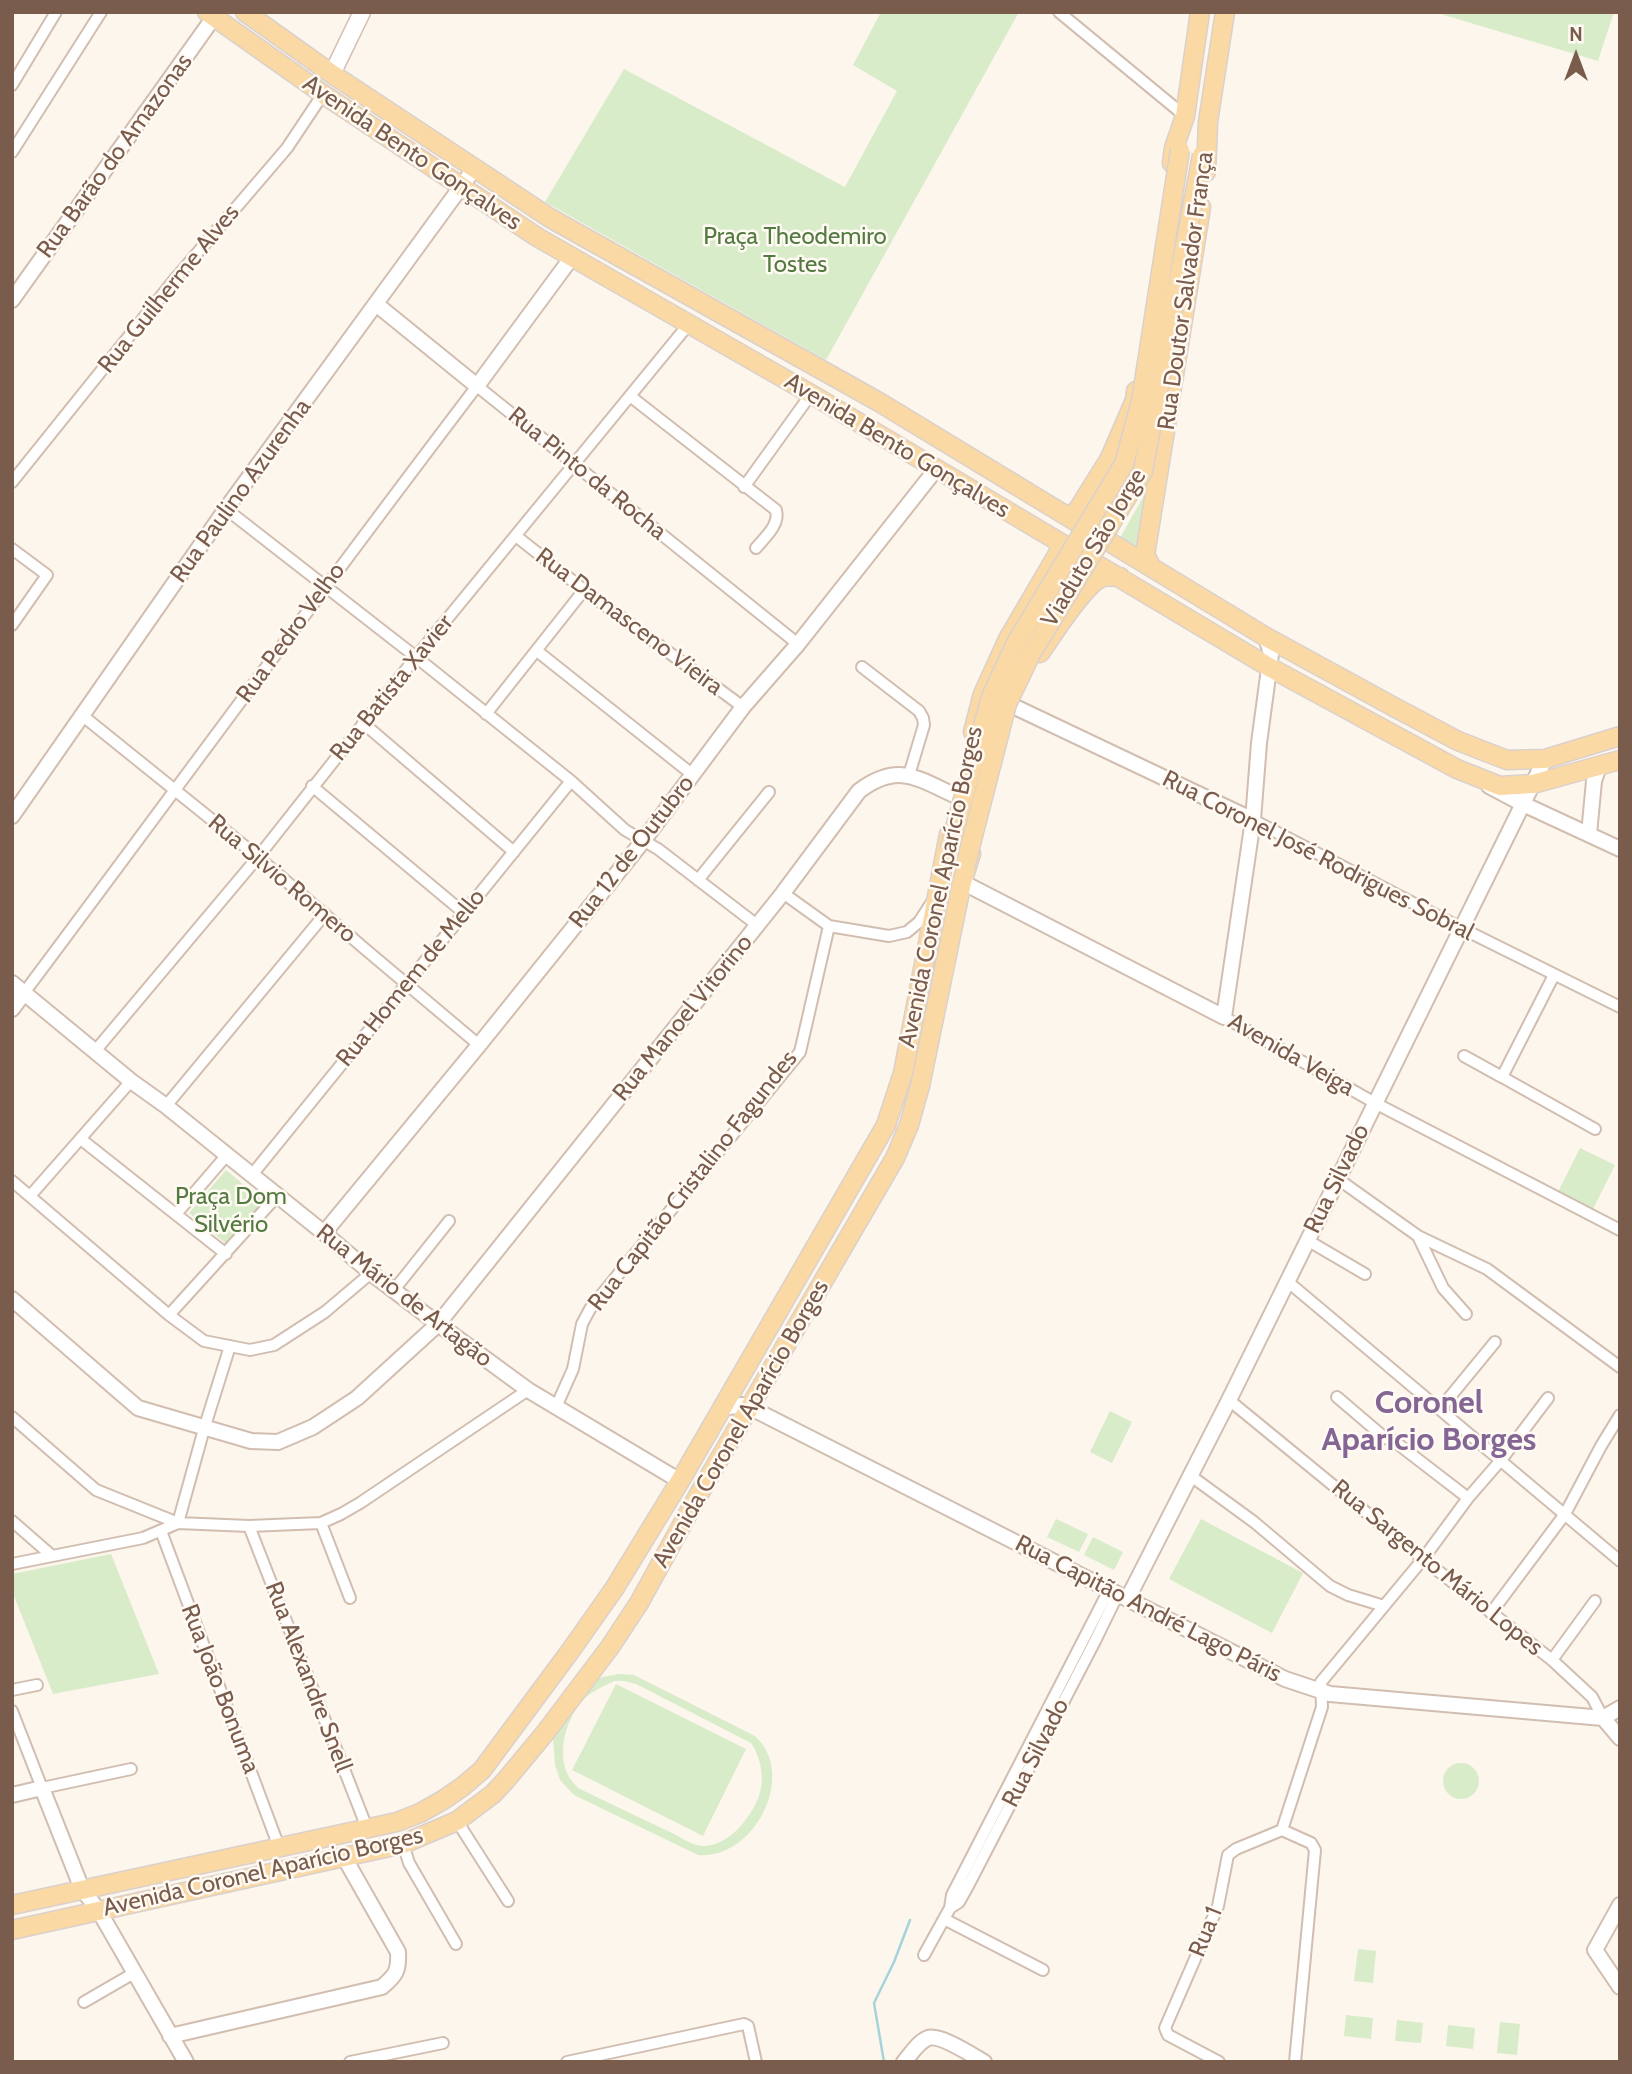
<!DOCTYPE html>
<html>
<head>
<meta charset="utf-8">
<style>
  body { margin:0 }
  #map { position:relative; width:1632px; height:2074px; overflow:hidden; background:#fdf6ec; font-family:Cabin,sans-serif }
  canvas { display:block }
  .frame { position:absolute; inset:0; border:14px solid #7a5c4d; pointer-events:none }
  .north { position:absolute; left:1541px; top:21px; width:70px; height:70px; -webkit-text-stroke:5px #fffaf3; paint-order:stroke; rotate:0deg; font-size:19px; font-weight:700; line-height:28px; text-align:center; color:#7a5c4d }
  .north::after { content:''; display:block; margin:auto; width:24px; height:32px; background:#7a5c4d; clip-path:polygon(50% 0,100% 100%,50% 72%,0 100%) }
</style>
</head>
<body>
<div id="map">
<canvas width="1632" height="2074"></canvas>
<div class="frame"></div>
<div class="north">N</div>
</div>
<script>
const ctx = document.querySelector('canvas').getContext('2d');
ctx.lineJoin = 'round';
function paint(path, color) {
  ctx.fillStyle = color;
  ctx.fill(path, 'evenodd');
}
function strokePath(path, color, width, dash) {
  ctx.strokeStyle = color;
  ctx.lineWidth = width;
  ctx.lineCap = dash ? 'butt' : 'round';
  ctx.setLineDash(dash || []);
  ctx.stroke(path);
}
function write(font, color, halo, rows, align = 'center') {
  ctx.font = font + ' Cabin,sans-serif';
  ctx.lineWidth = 5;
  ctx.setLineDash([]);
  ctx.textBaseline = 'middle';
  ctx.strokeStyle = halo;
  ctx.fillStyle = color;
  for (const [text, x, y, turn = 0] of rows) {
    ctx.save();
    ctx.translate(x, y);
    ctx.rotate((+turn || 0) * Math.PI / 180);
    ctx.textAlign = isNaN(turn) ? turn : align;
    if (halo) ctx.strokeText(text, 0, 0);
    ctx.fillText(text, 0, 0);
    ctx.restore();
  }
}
const green = new Path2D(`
  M 881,12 L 1019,12 L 826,360 L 545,202 L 624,69 L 845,187 L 897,91 L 853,65 Z
  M 1434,12 L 1614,12 L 1598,61 Z
  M 1147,490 L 1140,550 L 1120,538 Z
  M 1580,1148 L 1615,1165 L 1593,1209 L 1558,1192 Z
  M 226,1170 L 272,1208 L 236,1252 L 189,1213 Z
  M 1110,1411 L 1132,1422 L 1112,1463 L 1090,1452 Z
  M 1056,1519 L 1088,1534 L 1079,1552 L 1047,1537 Z
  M 1201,1519 L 1303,1573 L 1272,1633 L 1169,1579 Z
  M 1093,1537 L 1123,1552 L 1114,1570 L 1084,1555 Z
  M 111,1554 L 159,1674 L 53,1694 L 12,1591 L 12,1574 Z
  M 619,1674 L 634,1675 L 755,1736 C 798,1775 754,1860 698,1855 L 574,1795 L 560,1780 L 555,1765 L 553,1737 L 558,1722 L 591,1682 L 602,1677 ZM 614,1681 L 624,1681 L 636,1684 L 751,1743 C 763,1761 766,1786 755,1805 C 745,1824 726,1847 701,1846 C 692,1845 680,1837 672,1833 C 640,1818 609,1803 578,1788 C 575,1784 570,1780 568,1775 C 556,1751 567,1716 585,1698 C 593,1691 604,1686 614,1681 Z
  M 616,1684 L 746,1749 L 703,1836 L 572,1770 Z
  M1443 1781a18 18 0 1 1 36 0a18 18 0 1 1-36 0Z
  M 1358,1949 L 1376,1951 L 1373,1983 L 1354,1981 Z
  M 1346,2015 L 1373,2018 L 1371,2039 L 1344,2036 Z
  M 1397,2020 L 1423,2023 L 1421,2043 L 1395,2041 Z
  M 1500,2022 L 1520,2024 L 1517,2055 L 1497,2053 Z
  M 1448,2025 L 1475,2028 L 1473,2049 L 1446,2046 Z`);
const stream = new Path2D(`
  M 884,2062 L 874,2003 L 894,1962 L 910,1920`);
const minor = new Path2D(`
  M 1059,12 L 1185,116
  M 12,85 L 56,12
  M 12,152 L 101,12
  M 630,396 L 776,510 C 780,525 765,537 756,548
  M 12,482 L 175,279 L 287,148 L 323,94
  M 744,487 L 811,394
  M 226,509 L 416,657 L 571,781 L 625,830 L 658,849 L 757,925
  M 516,536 L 584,590 L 743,707
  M 12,549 L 47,575 L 12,625
  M 537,651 L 693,775
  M 862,667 L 919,711 L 923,718 L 924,725 L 909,775
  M 486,714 L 584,590
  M 83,716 L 258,857 L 365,949 L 479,1045
  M 363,723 L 514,852
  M 312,786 L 464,913
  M 1253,820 L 1461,928 L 1620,1007
  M 698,880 L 769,792
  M 783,893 L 829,926 L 889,936 L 907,932 L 919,922 L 932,902
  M 1554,975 L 1502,1077 L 1595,1129
  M 24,993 C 175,791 324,587 477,386 L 798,644
  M 1224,1017 L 1375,1103 L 1620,1230
  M 96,1050 L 258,857 L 416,657 L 688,325
  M 1464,1056 L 1502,1077
  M 166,1106 L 325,914
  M 82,1140 L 226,1254
  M 251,1176 L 571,781
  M 1338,1179 L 1418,1236 L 1443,1288 L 1466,1314
  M 12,1181 L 169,1315 L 204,1341 L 250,1350 L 274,1345 L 325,1312 L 371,1273
  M 30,1196 L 131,1081
  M 176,1214 L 226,1156
  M 1418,1236 L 1487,1269 L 1620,1367
  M 1307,1240 L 1365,1274
  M 1287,1281 L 1620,1561
  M 394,1290 L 449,1221
  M 169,1315 L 277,1196
  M 1337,1397 L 1385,1438 L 1394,1441 L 1468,1498
  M 1229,1400 L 1423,1559 L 1552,1660 L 1592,1697 L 1603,1718
  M 556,1407 L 573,1369 L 582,1324 L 590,1309 L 800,1052 L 829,926
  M 1440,1409 L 1495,1342
  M 12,1417 L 96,1490 L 178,1523
  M 1191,1476 L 1254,1522 L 1330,1586 L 1348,1595 L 1384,1606
  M 12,1521 L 51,1555
  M 178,1523 L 204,1429 L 230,1346
  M 321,1523 L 350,1598
  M 249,1526 L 367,1828
  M 161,1531 L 279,1847
  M 12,1564 L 143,1538 L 178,1523 L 249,1526 L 321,1523 L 341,1514 L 360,1503 L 528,1390
  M 1491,1613 L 1565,1514 L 1601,1446 L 1620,1415
  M 1552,1660 L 1595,1601
  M 12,1690 L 37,1685
  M 12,1711 L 42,1788 L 131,1769
  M 457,1821 L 508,1901
  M 403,1844 L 409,1863 L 456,1944
  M 950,1908 L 959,1902 L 969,1884 L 1095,1641 L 1118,1594
  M 944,1919 L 1043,1970
  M 924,1955 L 950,1908 L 952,1895 L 1109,1590
  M 84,2002 L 134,1973
  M 350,2062 L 443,2043
  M 567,2062 L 744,2024 L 748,2026 L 756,2062
  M 1219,2062 L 1168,2035 L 1165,2028 L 1218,1906 L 1228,1855 L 1236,1849 L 1282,1830
  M 1295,2062 L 1315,1850 L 1311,1843 L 1282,1830 L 1322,1707 L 1321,1682 L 1423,1559 L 1468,1498 L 1501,1460 L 1548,1398`);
const tertiary = new Path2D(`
  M 12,300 L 214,17
  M 376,304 L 477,386 L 572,257
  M 1015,707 L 1253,820
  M 1489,786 L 1523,804 L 1620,849
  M 12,816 L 226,509 L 474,169
  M 1589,834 L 1594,781 L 1599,766
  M 962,882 L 1224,1017 L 1253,820 L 1259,743 L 1271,654 L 1266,637
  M 12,983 L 131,1081 L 166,1106 L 324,1233 L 371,1273 L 438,1324 L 528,1390 L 680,1481
  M 12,1009 L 24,993
  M 324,1233 L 479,1045 L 643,841 L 743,707 L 798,644 L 937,468
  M 12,1299 L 138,1408 L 251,1441 L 278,1442 L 313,1427 L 357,1398 L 438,1324 L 783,893 L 859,791 C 898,762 917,778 956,796
  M 722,1408 L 742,1405 L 749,1407 L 1285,1679 L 1330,1694 L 1603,1718
  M 1128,1598 L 1229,1400 L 1545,759
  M 1603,1718 L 1620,1738
  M 1603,1718 L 1620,1708
  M 12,1795 L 42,1788 L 82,1889 L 99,1911 L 186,2062
  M 1620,1905 L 1595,1950 L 1620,1987
  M 170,2036 L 382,1987 C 396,1975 399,1971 398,1952 L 344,1857
  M 904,2062 C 911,2054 918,2042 928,2038 C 940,2034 972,2055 984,2062`);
const secondary = new Path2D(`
  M 332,74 L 362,12`);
const primary = new Path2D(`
  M 207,12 L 323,94 L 537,237 L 811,394 L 1269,667 L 1457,769 L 1500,786 L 1533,784 L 1620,760
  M 245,12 L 332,74 L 550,218 L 879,402 L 1266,637 L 1394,707 L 1458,741 L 1507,760 L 1545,759 L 1620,736
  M 1172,163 L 1174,148 L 1185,116 L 1200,12
  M 1206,172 L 1208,122 L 1225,12
  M 1068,516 L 1077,511 L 1110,458 L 1135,400 L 1136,391
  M 1152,568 L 1145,555 L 1201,207
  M 1040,653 C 1052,636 1085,583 1103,577 C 1108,576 1115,577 1120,577
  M 973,732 L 983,694 L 1008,639 L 1063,545
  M 12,1905 L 397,1822 L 420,1813 L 443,1800 L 462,1787 L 482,1770 L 571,1650 L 614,1589 L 680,1481 L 886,1125 L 903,1073 L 949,834
  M 12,1930 L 403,1844 L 457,1821 L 493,1794 L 506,1780 L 545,1733 L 610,1647 L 639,1603 L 699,1494 L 895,1158 L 909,1125 L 920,1086 L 962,882 L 971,854`);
const primaryBridge = new Path2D(`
  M 949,850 L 991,697 L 1016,643 L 1124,464 L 1141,401 L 1180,150
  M 965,867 L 1007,704 L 1032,652 L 1143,471 L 1202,155`);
const streetNames = [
  ["Avenida Bento Gonçalves",412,153,34],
  ["Rua Barão do Amazonas",115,156,-54],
  ["Rua Guilherme Alves",169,289,-51],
  ["Rua Doutor Salvador França",1186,291,-82],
  ["Avenida Bento Gonçalves",897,446,31],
  ["Rua Pinto da Rocha",587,474,39],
  ["Rua Paulino Azurenha",241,491,-54],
  ["Viaduto São Jorge",1094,548,-59],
  ["Rua Damasceno Vieira",629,622,37],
  ["Rua Pedro Velho",291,633,-54],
  ["Rua Batista Xavier",392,688,-51],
  ["Rua 12 de Outubro",632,852,-52],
  ["Rua Coronel José Rodrigues Sobral",1318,856,27],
  ["Rua Silvio Romero",282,879,40],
  ["Avenida Coronel Aparício Borges",941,887,-78],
  ["Rua Homem de Mello",411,978,-51],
  ["Rua Manoel Vitorino",683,1018,-51],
  ["Avenida Veiga",1291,1055,30],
  ["Rua Silvado",1337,1179,-64],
  ["Rua Capitão Cristalino Fagundes",693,1181,-52],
  ["Rua Mário de Artagão",404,1296,38],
  ["Avenida Coronel Aparício Borges",741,1424,-60],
  ["Rua Sargento Mário Lopes",1437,1568,39],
  ["Rua Capitão André Lago Páris",1148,1609,27],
  ["Rua Alexandre Snell",308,1677,69],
  ["Rua João Bonuma",220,1689,69],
  ["Rua Silvado",1036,1753,-63],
  ["Avenida Coronel Aparício Borges",263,1872,-13],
  ["Rua 1",1206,1932,-68]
];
const parkNames = [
  ["Praça Theodemiro",795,237],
  ["Tostes",795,265],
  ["Praça Dom",231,1197],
  ["Silvério",231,1225]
];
const districtNames = [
  ["Coronel",1429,1404],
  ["Aparício Borges",1429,1441]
];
paint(green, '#d8ecc9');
strokePath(stream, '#a5d3da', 2.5);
strokePath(minor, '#d1beb0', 14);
strokePath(tertiary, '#d1beb0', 18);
strokePath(secondary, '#d6c0b0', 19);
strokePath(primary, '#dad1cd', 21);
strokePath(minor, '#fff', 10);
strokePath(tertiary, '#fff', 14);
strokePath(secondary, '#fff', 16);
strokePath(primary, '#fbd9a5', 18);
strokePath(primaryBridge, '#dad1cd', 21, []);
strokePath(primaryBridge, '#fbd9a5', 18);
write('24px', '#7a5c4d', '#fffaf3', streetNames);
write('24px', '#537a41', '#fffaf3', parkNames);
write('bold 32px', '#846695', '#fffaf3', districtNames);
</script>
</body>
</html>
